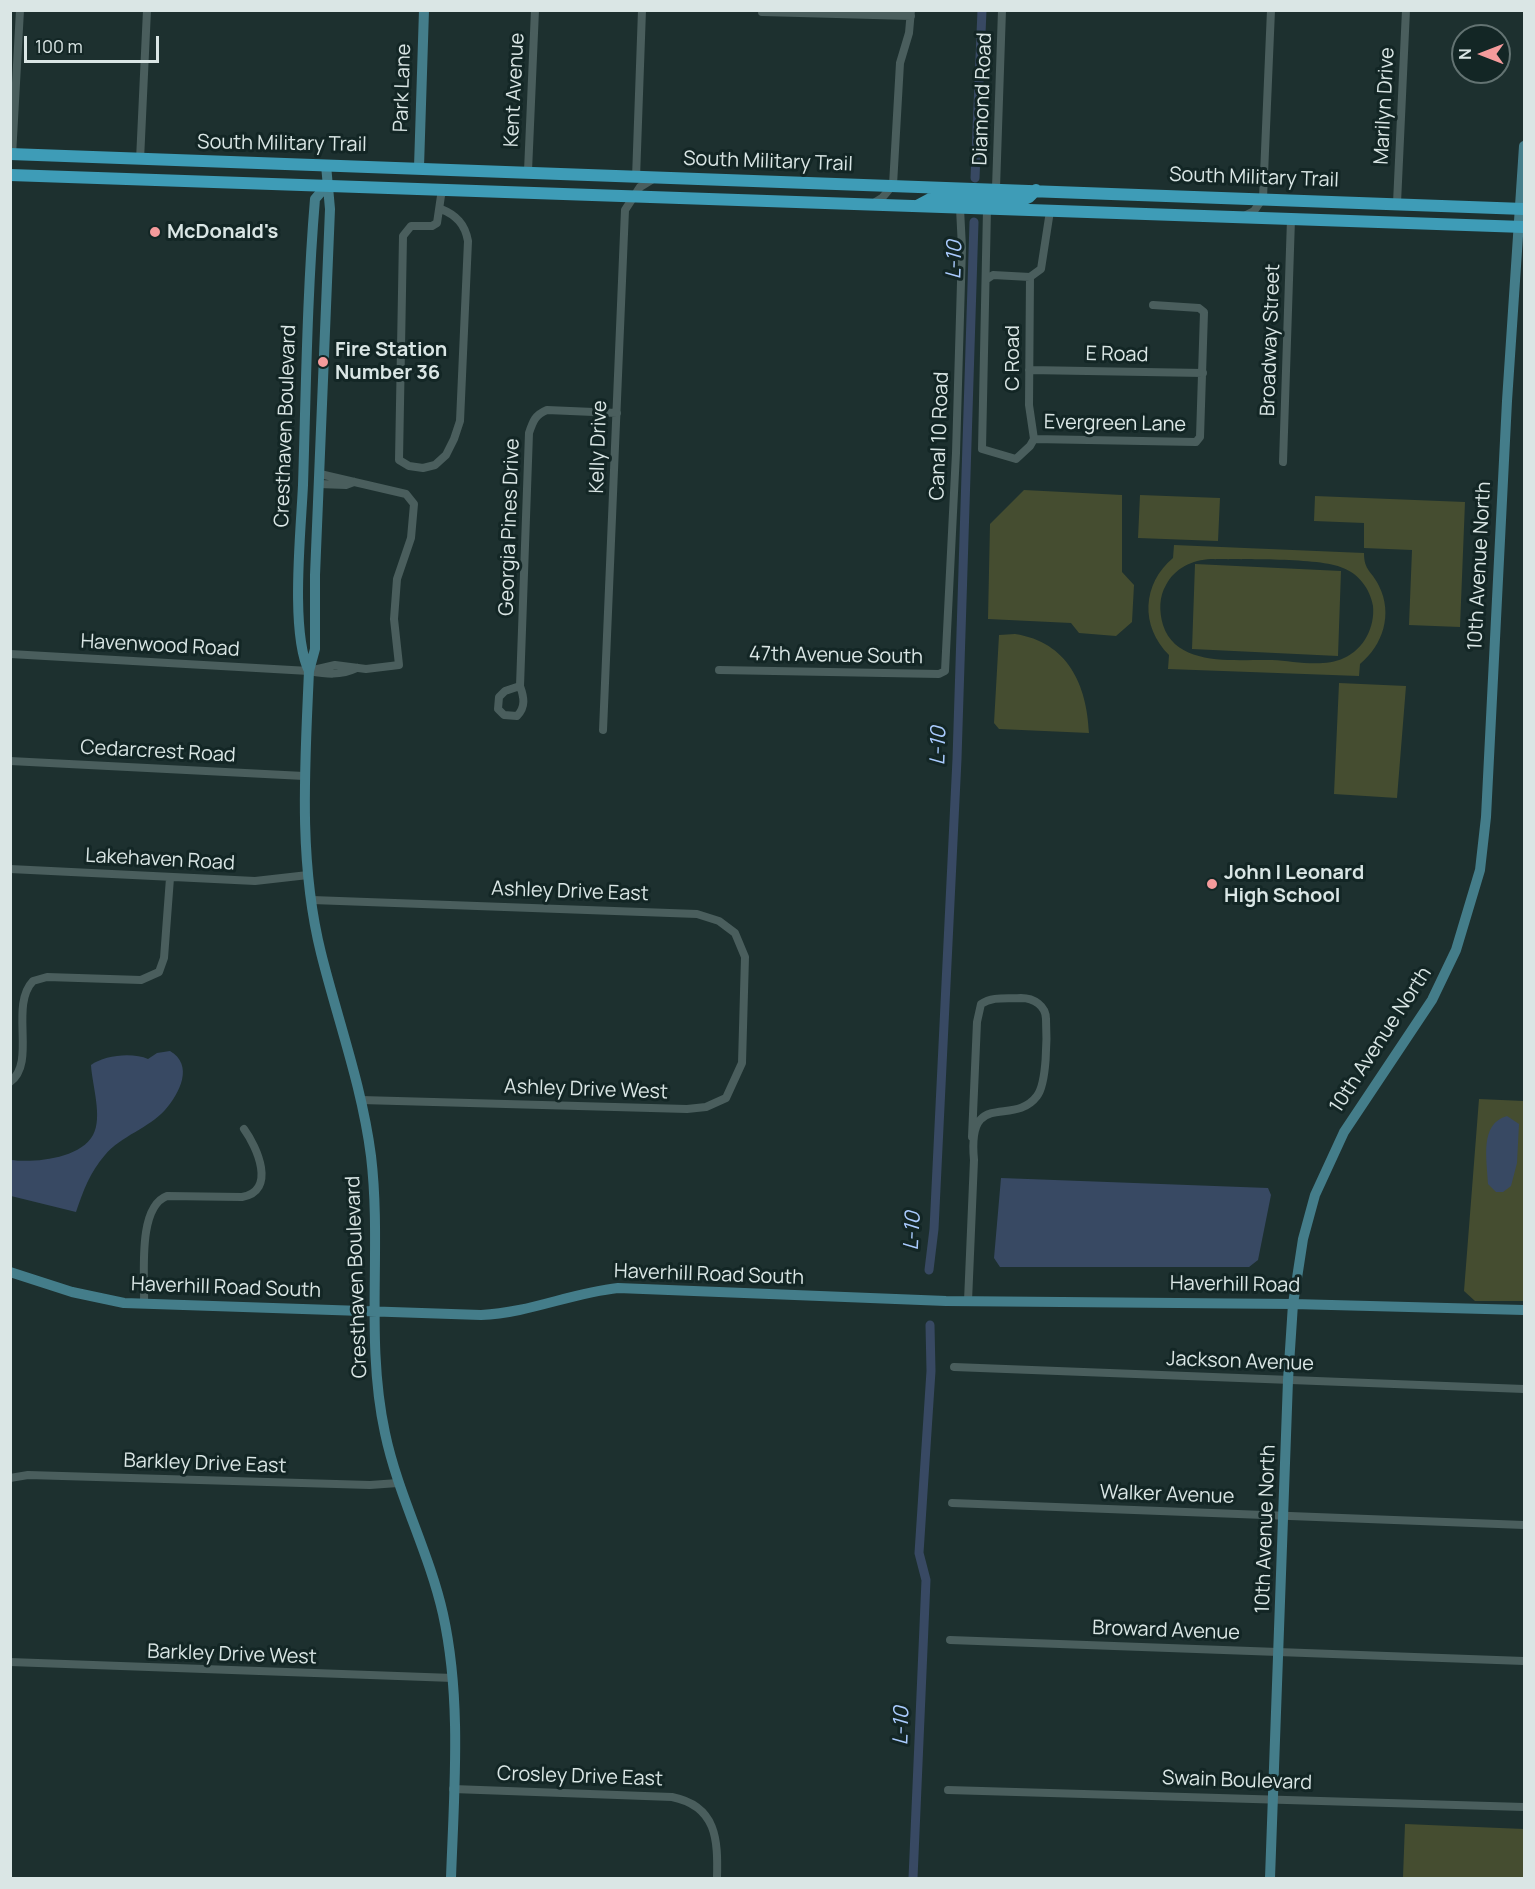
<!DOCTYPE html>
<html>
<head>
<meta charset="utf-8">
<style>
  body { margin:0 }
  #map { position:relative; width:1535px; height:1889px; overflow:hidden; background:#1d302f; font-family:Manrope,sans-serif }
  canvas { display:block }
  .frame { position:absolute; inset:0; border:12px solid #dae6e5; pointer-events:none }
  .north { position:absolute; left:1451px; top:24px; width:60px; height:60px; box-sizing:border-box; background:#132625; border:2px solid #637372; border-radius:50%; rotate:270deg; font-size:16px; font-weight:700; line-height:24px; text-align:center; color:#dae6e5 }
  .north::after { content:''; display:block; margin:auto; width:21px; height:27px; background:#f59b9c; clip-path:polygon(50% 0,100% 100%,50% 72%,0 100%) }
  .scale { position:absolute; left:24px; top:36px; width:135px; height:27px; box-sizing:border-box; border:3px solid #dae6e5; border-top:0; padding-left:8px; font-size:18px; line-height:21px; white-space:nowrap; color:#dae6e5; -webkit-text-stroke:4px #132625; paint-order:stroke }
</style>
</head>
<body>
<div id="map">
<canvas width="1535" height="1889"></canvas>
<div class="frame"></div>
<div class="north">N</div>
<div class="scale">100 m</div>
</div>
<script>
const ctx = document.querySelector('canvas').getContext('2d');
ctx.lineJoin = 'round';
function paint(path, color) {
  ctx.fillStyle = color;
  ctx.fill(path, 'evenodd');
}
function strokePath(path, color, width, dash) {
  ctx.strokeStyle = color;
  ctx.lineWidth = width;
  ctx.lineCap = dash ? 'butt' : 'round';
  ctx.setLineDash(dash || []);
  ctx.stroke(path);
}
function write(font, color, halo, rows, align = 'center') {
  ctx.font = font + ' Manrope,sans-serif';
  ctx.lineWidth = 6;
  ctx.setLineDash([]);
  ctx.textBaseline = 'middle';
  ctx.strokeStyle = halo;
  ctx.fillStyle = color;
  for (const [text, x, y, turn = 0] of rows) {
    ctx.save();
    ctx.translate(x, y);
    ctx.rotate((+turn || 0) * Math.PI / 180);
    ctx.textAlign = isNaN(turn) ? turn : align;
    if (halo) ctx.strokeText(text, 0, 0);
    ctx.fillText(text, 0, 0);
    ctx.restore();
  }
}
const green = new Path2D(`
  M 1024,490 L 1122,495 L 1122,572 L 1134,585 L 1132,622 L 1116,636 L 1079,633 L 1071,623 L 988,619 L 990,524 Z
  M 1140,495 L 1220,498 L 1218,541 L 1138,538 Z
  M 1315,496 L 1465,502 L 1460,627 L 1409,625 L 1412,550 L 1364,548 L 1364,523 L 1314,521 Z
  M 1174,545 L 1364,553 C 1364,571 1372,571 1379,586 C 1393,614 1383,645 1360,664 L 1359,676 L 1168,669 L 1169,655 C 1140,626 1142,584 1173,558 ZM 1211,559 C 1241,560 1319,557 1343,568 C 1359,574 1370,589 1373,606 C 1375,627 1364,649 1344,658 C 1323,668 1294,661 1272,660 C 1236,659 1177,668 1163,625 C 1159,611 1159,597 1166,585 C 1175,568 1192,560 1211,559 Z
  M 1195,564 L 1341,571 L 1338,656 L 1192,649 Z
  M 1015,634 C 1068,642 1087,685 1089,733 L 999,729 L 994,723 L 999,635 Z
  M 1339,683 L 1406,686 L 1397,798 L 1334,794 Z
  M 1479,1099 L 1524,1101 L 1524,1301 L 1475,1301 L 1464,1291 Z
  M 1405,1824 L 1524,1829 L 1524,1878 L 1368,1878 L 1403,1877 Z`);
const water = new Path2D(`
  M 170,1051 C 194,1065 180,1093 165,1110 C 149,1128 121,1136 105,1155 C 90,1172 83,1191 76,1212 L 11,1196 L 11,1160 C 33,1163 80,1159 93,1135 C 103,1117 92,1085 91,1065 C 104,1055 133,1052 148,1059 L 157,1053 Z
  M 1507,1116 L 1519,1124 L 1517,1163 L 1511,1186 L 1503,1192 L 1496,1192 L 1488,1184 C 1487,1159 1479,1124 1507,1116 Z
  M 1001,1178 L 1268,1188 L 1271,1195 L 1258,1260 L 1249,1267 L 1000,1267 L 994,1258 Z`);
const canal = new Path2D(`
  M 975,178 L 982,10
  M 929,1270 L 934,1229 L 957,759 L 974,222
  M 913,1878 L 926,1580 L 919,1553 L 931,1371 L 930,1325`);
const street = new Path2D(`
  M 762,12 L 911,16
  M 12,156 L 20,10
  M 140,160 L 147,10
  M 528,171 L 535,10
  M 636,178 L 642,10
  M 996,188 L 1002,10
  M 874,203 L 882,198 L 893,185 L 900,63 L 909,33 L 911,10
  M 1397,203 L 1406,10
  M 441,209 C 456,215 465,224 468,241 L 460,421 L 454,439 L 446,455 L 435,465 L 423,468 L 409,466 L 399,460 L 403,236 L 411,226 L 432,226 L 437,223 L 442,189
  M 987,209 L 982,449 L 1016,459 L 1030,446 L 1034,439 L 1196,442 L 1200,437 L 1204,312 L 1199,308 L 1153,305
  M 1244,216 L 1254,211 L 1263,198 L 1271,10
  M 1030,277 L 1029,405 L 1034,439
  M 1030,277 L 1041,269 L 1050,211
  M 987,279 L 993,275 L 1030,277
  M 1029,370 L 1203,373
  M 1283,462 L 1291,219
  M 319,484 L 346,485 L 354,482
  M 10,654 L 309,671 C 326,674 340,676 357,668
  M 719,670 L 939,674 L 945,671 L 956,453 L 962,248 L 960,208
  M 309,671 L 335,665 L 366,669 L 399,665 L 394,619 L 397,579 L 411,538 L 414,504 L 406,494 L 320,474
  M 520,686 L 505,691 L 499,697 L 498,709 L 504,715 L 517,716 C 526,707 524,697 520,686 L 529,433 C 533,421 535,415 547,410 L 617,413
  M 603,730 L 625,210 L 640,187 L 653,179
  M 10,761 L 304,776
  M 10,869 L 255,881 L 308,875
  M 312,900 L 697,914 L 719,921 L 735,933 L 745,957 L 742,1063 L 726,1098 L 706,1107 L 687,1109 L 361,1100
  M 10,1082 C 37,1063 9,1006 33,981 L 47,977 L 141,980 L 159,972 L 164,958 L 170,878
  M 968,1301 L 974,1160 C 967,1087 1013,1128 1037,1096 C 1047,1083 1047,1037 1046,1019 C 1046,1006 1034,998 1021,998 C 1007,999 993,996 981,1004 L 977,1022 L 972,1137
  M 144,1304 C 145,1276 137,1207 167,1196 L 242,1197 C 277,1191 257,1147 244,1129
  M 954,1367 L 1524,1389
  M 10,1478 L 28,1475 L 370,1485 L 398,1483
  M 952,1503 L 1524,1525
  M 950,1640 L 1524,1661
  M 10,1662 L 453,1678
  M 453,1789 L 672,1797 C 717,1806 718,1840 717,1878
  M 948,1790 L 1524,1807`);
const secondary = new Path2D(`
  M 326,165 L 330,209 L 315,575 L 315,649 L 309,671 C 305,764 298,861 321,953 C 338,1021 362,1086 371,1156 C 382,1248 365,1341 385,1433 C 398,1495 429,1552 443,1614 C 462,1700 454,1792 451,1878
  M 419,167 L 424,10
  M 309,671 C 290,633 301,530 303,485 C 306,390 307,294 315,199 L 327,185
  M 10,1272 L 72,1292 L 124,1303 L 481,1315 C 529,1313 571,1293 618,1288 L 946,1301 L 1293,1304 L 1524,1310
  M 1270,1878 L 1288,1380 L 1293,1304 L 1303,1239 L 1315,1195 L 1344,1132 L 1432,1000 L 1456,950 L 1480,870 L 1486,817 L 1507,401 L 1524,146`);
const primary = new Path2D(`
  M 10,154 L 1524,209
  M 10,175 L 1524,227
  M 917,206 L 932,198 L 1020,201 L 1029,197 L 1036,190`);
const markers = [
  [155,232,6,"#f59b9c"],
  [323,362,6,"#f59b9c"],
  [1212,884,6,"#f59b9c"]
];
const streetNames = [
  ["Park Lane",403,88,-88],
  ["Kent Avenue",515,90,-87],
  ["Diamond Road",983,99,-88],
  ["Marilyn Drive",1385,106,-87],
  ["South Military Trail",282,144,1],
  ["South Military Trail",768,162,2],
  ["South Military Trail",1254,178,2],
  ["Broadway Street",1271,340,-88],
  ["E Road",1117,355,1],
  ["C Road",1013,358,-90],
  ["Evergreen Lane",1115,424,1],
  ["Cresthaven Boulevard",286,426,-88],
  ["Canal 10 Road",940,436,-88],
  ["Kelly Drive",599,447,-88],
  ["Georgia Pines Drive",510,527,-88],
  ["10th Avenue North",1480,566,-87],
  ["Havenwood Road",160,646,3],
  ["47th Avenue South",836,656,1],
  ["Cedarcrest Road",158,752,3],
  ["Lakehaven Road",160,860,3],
  ["Ashley Drive East",570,892,2],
  ["10th Avenue North",1381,1040,-57],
  ["Ashley Drive West",586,1090,2],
  ["Haverhill Road South",709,1275,2],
  ["Cresthaven Boulevard",357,1277,-92],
  ["Haverhill Road",1235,1285,1],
  ["Haverhill Road South",226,1288,2],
  ["Jackson Avenue",1240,1362,2],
  ["Barkley Drive East",205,1464,2],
  ["Walker Avenue",1167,1495,2],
  ["10th Avenue North",1266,1529,-88],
  ["Broward Avenue",1166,1631,2],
  ["Barkley Drive West",232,1655,2],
  ["Crosley Drive East",580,1777,2],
  ["Swain Boulevard",1237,1781,2]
];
const poiNames = [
  ["McDonald's",167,232],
  ["Fire Station",335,350],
  ["Number 36",335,373],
  ["John I Leonard",1224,873],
  ["High School",1224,896]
];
const waterNames = [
  ["L-10",955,260,-88],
  ["L-10",939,746,-88],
  ["L-10",913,1231,-87],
  ["L-10",902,1726,-88]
];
paint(green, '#454d30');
paint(water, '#384963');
strokePath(canal, '#384963', 9);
strokePath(street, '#4a5e5d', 8);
strokePath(secondary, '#447d8a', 10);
strokePath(primary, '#3e9cb7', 12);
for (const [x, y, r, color] of markers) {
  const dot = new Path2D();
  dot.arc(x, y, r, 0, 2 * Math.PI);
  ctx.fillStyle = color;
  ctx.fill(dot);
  strokePath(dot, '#132625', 2);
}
write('20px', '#dae6e5', '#132625', streetNames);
write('bold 20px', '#dae6e5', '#132625', poiNames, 'left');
write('italic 21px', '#aacbfe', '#132625', waterNames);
</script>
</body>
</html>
